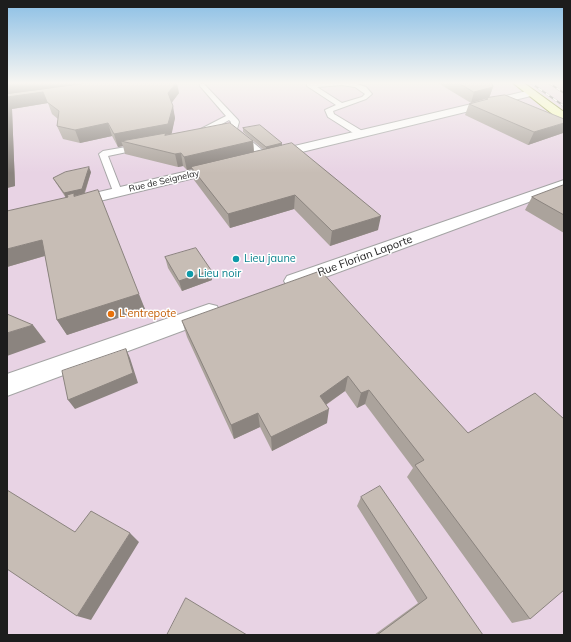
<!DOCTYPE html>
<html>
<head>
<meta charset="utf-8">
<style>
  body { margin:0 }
  #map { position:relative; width:571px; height:642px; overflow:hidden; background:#efebe2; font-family:Mulish,sans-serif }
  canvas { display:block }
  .frame { position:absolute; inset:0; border:8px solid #1d1d1d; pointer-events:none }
</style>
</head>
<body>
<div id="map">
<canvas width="571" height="642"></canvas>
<div class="frame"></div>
</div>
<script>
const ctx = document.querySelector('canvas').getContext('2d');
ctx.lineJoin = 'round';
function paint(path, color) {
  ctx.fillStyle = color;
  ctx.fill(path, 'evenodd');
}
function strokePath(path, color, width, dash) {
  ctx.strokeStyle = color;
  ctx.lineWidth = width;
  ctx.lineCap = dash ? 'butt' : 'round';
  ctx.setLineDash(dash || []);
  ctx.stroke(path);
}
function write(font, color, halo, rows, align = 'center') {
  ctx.font = font + ' Mulish,sans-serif';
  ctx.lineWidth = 3;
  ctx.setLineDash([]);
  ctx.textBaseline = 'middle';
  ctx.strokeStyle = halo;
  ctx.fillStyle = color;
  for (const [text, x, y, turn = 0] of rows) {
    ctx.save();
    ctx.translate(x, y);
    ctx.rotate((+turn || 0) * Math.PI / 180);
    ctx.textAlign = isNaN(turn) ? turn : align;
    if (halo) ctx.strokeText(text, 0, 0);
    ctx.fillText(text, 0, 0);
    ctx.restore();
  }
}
const industrial = new Path2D(`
  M 7,83 L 564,83 L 564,635 L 7,635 Z`);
const lane = new Path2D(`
  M 309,83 L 354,83 L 366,87 L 372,94 L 366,99 L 333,111 L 334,114 L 364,132 L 364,136 L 358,136 L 328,117 L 325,110 L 336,105 L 307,86 L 307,84 ZM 342,85 L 355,87 L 365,94 L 362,97 L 342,103 L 317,87 Z
  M 200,84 L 204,84 L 238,120 L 239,122 L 237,129 L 268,155 L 269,157 L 268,159 L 262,159 L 230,132 L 229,130 L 231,122 L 229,120 L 201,136 L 195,136 L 195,132 L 226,116 L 200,86 Z
  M 143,144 L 147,146 L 146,148 L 108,156 L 122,192 L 120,194 L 114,194 L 99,154 L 103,151 Z`);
const street = new Path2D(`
  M 531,90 L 535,91 L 536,93 L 535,95 L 269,160 L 264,159 L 262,156 L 264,153 L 269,152 Z
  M 222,163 L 227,164 L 229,167 L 227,170 L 71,208 L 65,206 L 63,203 L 65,200 Z
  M 564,180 L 564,189 L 301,286 L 294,288 L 287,286 L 284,281 L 287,276 Z
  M 209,304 L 217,306 L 220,312 L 217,318 L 7,396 L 7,374 Z`);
const secondary = new Path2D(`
  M 513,83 L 524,83 L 564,112 L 564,121 L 560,120 Z`);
const rail = new Path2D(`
  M 531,83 L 564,106
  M 549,83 L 564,93`);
const wall = new Path2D(`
  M 7,83 L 179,93 L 171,103 L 175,118 L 171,134 L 253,141 L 254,152 L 264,150 L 243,132 L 243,128 L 282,143 L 282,146 L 378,230 L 330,246 L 294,209 L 230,228 L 194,180 L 192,169 L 187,170 L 183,166 L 178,167 L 125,154 L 123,146 L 118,147 L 112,136 L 80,143 L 63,139 L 57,126 L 58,119 L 52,114 L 48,103 L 12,109 L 15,186 L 7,188 Z
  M 438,83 L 492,83 L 493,87 L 489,98 L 563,133 L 528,145 L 465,115 L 469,104 L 485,100 L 485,99 L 471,103 Z
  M 91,172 L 85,193 L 145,309 L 67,335 L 57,320 L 45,256 L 7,267 L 66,198 L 56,183 L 53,178 Z
  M 564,185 L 564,233 L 525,210 L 532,197 Z
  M 165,257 L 211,270 L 212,280 L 182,291 L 168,268 Z
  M 321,271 L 530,619 L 512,623 L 407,477 L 413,468 L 365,404 L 357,408 L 345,391 L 326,405 L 327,423 L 272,451 L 260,427 L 234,439 L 187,337 L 182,321 Z
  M 361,497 L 483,635 L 374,635 L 418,603 L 357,506 Z`);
const shadedWall = new Path2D(`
  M 25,83 L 110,83 L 43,92 L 48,103 L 12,109 L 15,186 L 7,188 L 7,85 Z
  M 176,83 L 177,83 L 179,93 L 170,105 L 168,93 Z
  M 493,87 L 489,98 L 486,98 L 485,99 L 471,103 L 474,92 Z
  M 173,106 L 175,118 L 171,137 L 121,141 L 123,146 L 118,147 L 114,134 Z
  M 108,123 L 112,136 L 80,143 L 75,130 Z
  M 564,123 L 564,131 L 563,133 L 528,145 L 534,132 Z
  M 253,141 L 254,154 L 191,167 L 192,169 L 187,170 L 184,157 Z
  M 282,143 L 282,147 L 266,151 L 266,147 Z
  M 181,153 L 183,166 L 178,167 L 175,154 Z
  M 89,167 L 91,172 L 84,194 L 76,196 L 67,195 L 68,198 L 66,198 L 64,193 Z
  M 295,195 L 294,209 L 230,228 L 228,214 Z
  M 381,216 L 378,230 L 330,246 L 332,231 Z
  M 42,240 L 51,254 L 7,267 L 7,249 Z
  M 211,270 L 212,280 L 182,291 L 179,281 Z
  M 139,294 L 145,309 L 67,335 L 57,320 Z
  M 33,325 L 46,342 L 7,356 L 7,333 Z
  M 126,349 L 130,358 L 138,383 L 75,409 L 68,400 Z
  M 348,376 L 345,391 L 318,410 L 320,396 Z
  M 369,390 L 365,404 L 357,408 L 361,393 Z
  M 329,409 L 327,423 L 272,451 L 271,437 Z
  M 258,413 L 260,427 L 234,439 L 231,425 Z
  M 130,533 L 139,542 L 91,620 L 77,616 Z`);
const building = new Path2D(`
  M 7,83 L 25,83 L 7,85 Z
  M 88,83 L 176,83 L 168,93 L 173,106 L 168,124 L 114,134 L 108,123 L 75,130 L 57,126 L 59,111 L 47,102 L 43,92 L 7,97 L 7,94 Z
  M 459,83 L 492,83 L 493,87 L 474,92 Z
  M 505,95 L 564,119 L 564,123 L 534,132 L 469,104 L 488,99 L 486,98 Z
  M 230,123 L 253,141 L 184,157 L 181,153 L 175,154 L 121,141 L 166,133 L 165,135 Z
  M 260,125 L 282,143 L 266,147 L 243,128 Z
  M 292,143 L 381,216 L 332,231 L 295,195 L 228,214 L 191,167 Z
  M 89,167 L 82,189 L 64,193 L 53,178 L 65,172 Z
  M 564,185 L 564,215 L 532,197 Z
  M 98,190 L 139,294 L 57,320 L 42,240 L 7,249 L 7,211 L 68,197 L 67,195 L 74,193 L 74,196 Z
  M 196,248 L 211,270 L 179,281 L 165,257 Z
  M 321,271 L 468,433 L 535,393 L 564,419 L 564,590 L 530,619 L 415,465 L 424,460 L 369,390 L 361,393 L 348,376 L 320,396 L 329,409 L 271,437 L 258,413 L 231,425 L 182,321 Z
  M 7,314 L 33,325 L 7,333 Z
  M 126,349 L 133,373 L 68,400 L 62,371 Z
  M 380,486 L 483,635 L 377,635 L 427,598 L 361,497 Z
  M 7,490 L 75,532 L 91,511 L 130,533 L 77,616 L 7,569 Z
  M 186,598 L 247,635 L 167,635 Z`);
const markers = [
  [236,259,4,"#0f9aa8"],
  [190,274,4,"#0f9aa8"],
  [111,314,4,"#e8710a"]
];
const farStreetnames = [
  ["Rue de Seignelay",164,181,-13]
];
const streetNames = [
  ["Rue Florian Laporte",365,256,-20]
];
const cultureNames = [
  ["Lieu jaune",244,259],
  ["Lieu noir",198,274]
];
const foodNames = [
  ["L'entrepote",119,314]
];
paint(industrial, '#e8d3e4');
strokePath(lane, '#a4a4a4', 2);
strokePath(street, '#a4a4a4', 2);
strokePath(secondary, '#687700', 2);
paint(lane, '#fff');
paint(street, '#fff');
paint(secondary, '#f8feb1');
strokePath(rail, '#6b6b6b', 2);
strokePath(rail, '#fff', 1.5, [4.5]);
paint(wall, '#aba39c');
paint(shadedWall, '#8b847f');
paint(building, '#c7bdb5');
strokePath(building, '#8b847f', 1);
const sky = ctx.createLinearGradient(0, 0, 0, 173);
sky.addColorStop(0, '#8bbfe5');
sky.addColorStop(0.48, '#f8f6f2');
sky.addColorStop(1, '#f8f6f200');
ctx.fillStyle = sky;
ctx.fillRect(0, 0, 571, 173);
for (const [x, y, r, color] of markers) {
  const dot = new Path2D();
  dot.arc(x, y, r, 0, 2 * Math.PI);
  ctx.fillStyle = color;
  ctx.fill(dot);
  strokePath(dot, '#fff', 1.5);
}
write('9px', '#1d1d1d', '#fff', farStreetnames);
write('11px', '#1d1d1d', '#fff', streetNames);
write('11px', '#0d838f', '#fff', cultureNames, 'left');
write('11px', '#c56008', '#fff', foodNames, 'left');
</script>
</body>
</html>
